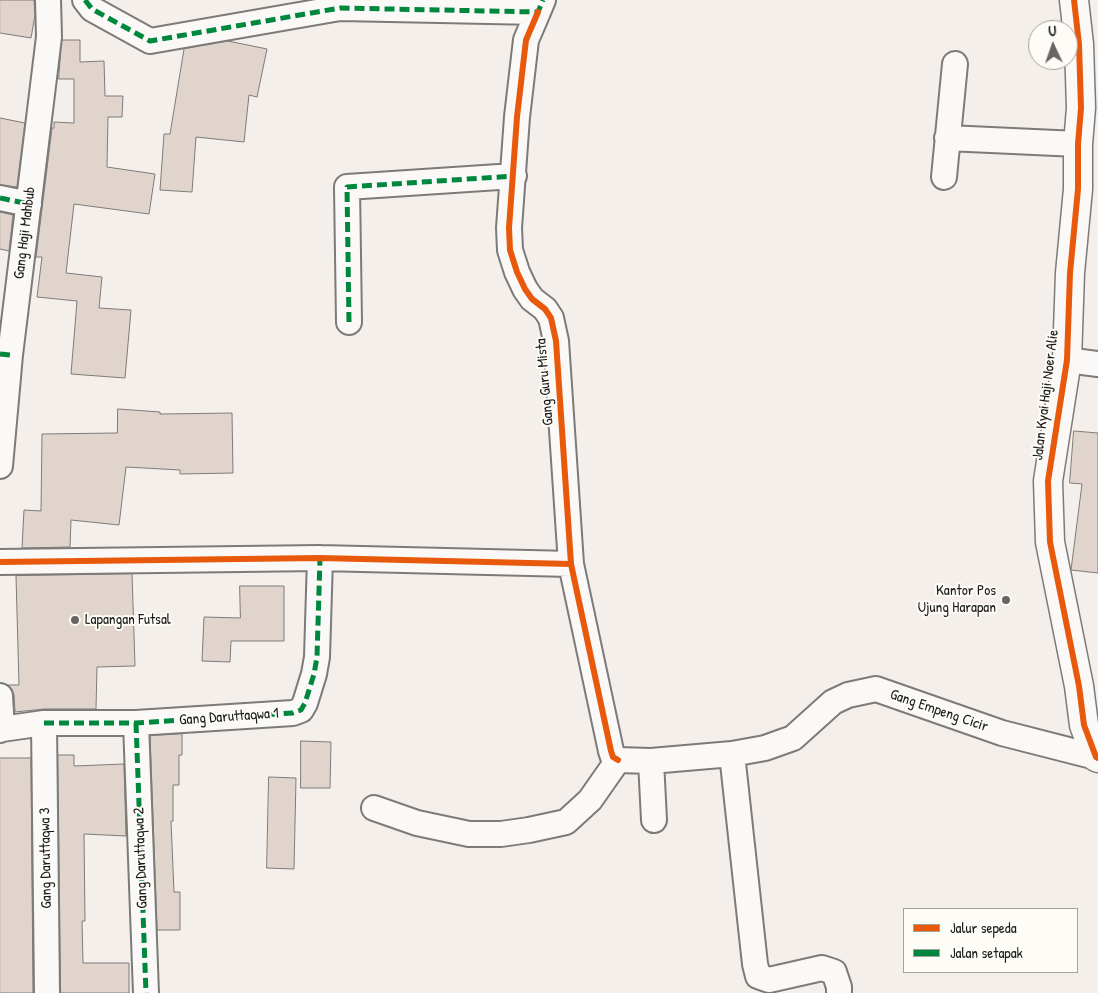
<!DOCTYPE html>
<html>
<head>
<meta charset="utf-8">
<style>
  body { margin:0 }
  #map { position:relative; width:1098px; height:993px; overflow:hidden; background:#f4efea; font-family:"Patrick Hand",sans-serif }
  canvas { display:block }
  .legend { position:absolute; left:903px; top:908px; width:175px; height:65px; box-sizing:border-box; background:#fdfcf7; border:1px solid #a3a29f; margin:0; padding:6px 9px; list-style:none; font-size:15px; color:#1c1c1c }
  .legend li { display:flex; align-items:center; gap:10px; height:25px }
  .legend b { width:25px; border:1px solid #a3a29f }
  .north { position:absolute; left:1028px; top:20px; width:50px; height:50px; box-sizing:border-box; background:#fdfcf7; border:1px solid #a3a29f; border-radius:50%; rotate:357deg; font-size:14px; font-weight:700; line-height:20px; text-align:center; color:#1c1c1c }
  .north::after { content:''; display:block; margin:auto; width:18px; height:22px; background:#686664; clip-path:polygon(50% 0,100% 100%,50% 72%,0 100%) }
</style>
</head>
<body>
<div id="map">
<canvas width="1098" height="993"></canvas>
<ul class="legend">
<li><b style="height:6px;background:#e8590c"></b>Jalur sepeda</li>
<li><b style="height:6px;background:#00873e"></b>Jalan setapak</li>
</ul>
<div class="north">U</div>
</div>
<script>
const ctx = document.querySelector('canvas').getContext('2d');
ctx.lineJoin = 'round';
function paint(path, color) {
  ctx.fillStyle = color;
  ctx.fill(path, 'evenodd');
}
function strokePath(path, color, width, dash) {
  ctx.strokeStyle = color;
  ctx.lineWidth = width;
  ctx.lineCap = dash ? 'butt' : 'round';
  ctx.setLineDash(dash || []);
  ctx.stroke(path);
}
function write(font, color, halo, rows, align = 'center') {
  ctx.font = font + ' "Patrick Hand",sans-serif';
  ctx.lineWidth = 4;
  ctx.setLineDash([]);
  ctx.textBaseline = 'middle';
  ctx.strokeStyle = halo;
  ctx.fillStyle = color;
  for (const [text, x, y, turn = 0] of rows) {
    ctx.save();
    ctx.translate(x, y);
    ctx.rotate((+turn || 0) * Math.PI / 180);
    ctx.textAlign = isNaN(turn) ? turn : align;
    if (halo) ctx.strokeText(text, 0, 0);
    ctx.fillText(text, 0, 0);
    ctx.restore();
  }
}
const building = new Path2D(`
  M 0,0 L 34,0 L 35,15 L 31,38 L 0,33 Z
  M 62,40 L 80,40 L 80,62 L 104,61 L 105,96 L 123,96 L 122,117 L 108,117 L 107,167 L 155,174 L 149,214 L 74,204 L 66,273 L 102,277 L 99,308 L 131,310 L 125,378 L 71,374 L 77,301 L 37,297 L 42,257 L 36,257 L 52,128 L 54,128 L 54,122 L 74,123 L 74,79 L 59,79 Z
  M 228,41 L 267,49 L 257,97 L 249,95 L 244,142 L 196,137 L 192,192 L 160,190 L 164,134 L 170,134 L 184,49 Z
  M 0,118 L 25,123 L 17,187 L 0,185 Z
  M 0,212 L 13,215 L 9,251 L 0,249 Z
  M 118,409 L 160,412 L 160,414 L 232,413 L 233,473 L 180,474 L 180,470 L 126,467 L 119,525 L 71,520 L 70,547 L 22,548 L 24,510 L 41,511 L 42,434 L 117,433 Z
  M 1074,431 L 1098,433 L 1098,573 L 1071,570 L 1082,484 L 1070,483 Z
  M 132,574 L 135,666 L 97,667 L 96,709 L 44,709 L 15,712 L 14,695 L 12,689 L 8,685 L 19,685 L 16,576 Z
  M 240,586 L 284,586 L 284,641 L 231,641 L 230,662 L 202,661 L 204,617 L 240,618 Z
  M 182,734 L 182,755 L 179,755 L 179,785 L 173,785 L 173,821 L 171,821 L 174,892 L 180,892 L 180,930 L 157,930 L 150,736 Z
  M 301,741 L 331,742 L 330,788 L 301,788 Z
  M 58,755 L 74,755 L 74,766 L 124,764 L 126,836 L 84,834 L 85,921 L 82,921 L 83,963 L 129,963 L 129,993 L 61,993 Z
  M 0,758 L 31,758 L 33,993 L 0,993 Z
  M 269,777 L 296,778 L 294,869 L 267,868 Z`);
const street = new Path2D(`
  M 85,0 L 92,9 L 150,41 L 340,8 L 538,12 L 543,0
  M 538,12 L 526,40 L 517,117 L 509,228 L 510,250 L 517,272 L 525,289 L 532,299 L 545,309 L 551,318 L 556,341 L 571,564 L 611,751 L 613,757 L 618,760
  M 947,138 L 1078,144
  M 944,177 L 955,64
  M 0,198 L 29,204
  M 349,322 L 347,187 L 514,176
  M 1067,360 L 1098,364
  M 0,466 L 10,355 L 49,37 L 48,0
  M 0,562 L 320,558 L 571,564
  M 0,696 L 2,729 L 0,730
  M 44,723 L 47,993
  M 136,723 L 146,993
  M 2,729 L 44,723 L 136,723 L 293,713 L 301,710 L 305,703 L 314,674 L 317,657 L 320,558
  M 732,754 L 755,964 L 758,976 L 769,980 L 822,968 L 834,972 L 839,987 L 839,993
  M 618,760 L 651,761 L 732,754 L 765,748 L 793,738 L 833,702 L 848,695 L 876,689 L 1002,733 L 1096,757
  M 651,761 L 654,820
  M 374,808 L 417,823 L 469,834 L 501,834 L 529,830 L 566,822 L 590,800 L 618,760`);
const secondary = new Path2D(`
  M 1074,0 L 1079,44 L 1081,108 L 1078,144 L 1078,189 L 1070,273 L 1067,360 L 1048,481 L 1050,542 L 1079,686 L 1084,725 L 1096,757 L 1098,758`);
const quiet = new Path2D(`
  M 85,0 L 92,9 L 150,41 L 340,8 L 538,12 L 543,0
  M 0,198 L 29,204
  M 349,322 L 347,187 L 514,176
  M 0,354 L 10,355
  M 44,723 L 136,723 L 293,713 L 301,710 L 305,703 L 314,674 L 317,657 L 320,558
  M 136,723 L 146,993`);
const cycleway = new Path2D(`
  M 1074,0 L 1079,44 L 1081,108 L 1078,144 L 1078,189 L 1070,273 L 1067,360 L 1048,481 L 1050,542 L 1079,686 L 1084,725 L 1096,757 L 1098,758
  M 538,12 L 526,40 L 517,117 L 509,228 L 510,250 L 517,272 L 525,289 L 532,299 L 545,309 L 551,318 L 556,341 L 571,564 L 611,751 L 613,757 L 618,760
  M 0,562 L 320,558 L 571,564`);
const markers = [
  [1006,600,5,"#686664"],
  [75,620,5,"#686664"]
];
const streetNames = [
  ["Gang Haji Mahbub",25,233,-83],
  ["Gang Guru Mista",545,382,-95],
  ["Jalan Kyai Haji Noer Alie",1046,395,-83],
  ["Gang Empeng Cicir",939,711,19],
  ["Gang Daruttaqwa 1",229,717,-4],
  ["Gang Daruttaqwa 3",46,858,-91],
  ["Gang Daruttaqwa 2",141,858,-92]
];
const poiNames = [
  ["Kantor Pos",996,591],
  ["Ujung Harapan",996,608],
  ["Lapangan Futsal",85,620,"left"]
];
paint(building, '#e0d4cc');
strokePath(building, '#7d7b79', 1);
strokePath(street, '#7d7b79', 28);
strokePath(secondary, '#7d7b79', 31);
strokePath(street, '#faf9f7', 24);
strokePath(secondary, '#faf9f7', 28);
strokePath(quiet, '#00873e', 5, [10, 5]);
strokePath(cycleway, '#e8590c', 6);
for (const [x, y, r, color] of markers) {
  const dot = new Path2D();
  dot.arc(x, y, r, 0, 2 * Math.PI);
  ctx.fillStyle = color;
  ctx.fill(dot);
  strokePath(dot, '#fdfcf7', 2);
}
write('15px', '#1c1c1c', '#fdfcf7', streetNames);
write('15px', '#1c1c1c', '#fdfcf7', poiNames, 'right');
</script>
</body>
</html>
